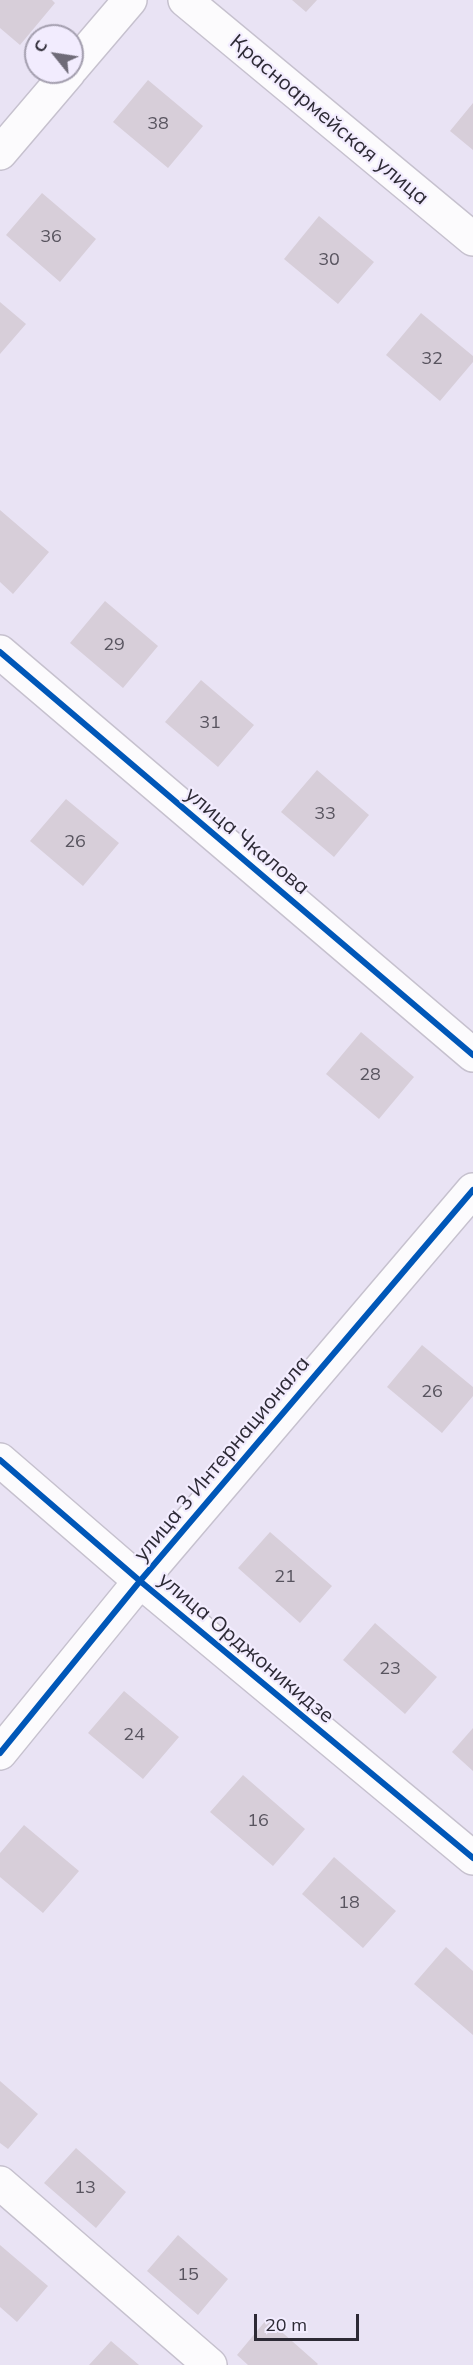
<!DOCTYPE html>
<html>
<head>
<meta charset="utf-8">
<style>
  body { margin:0 }
  #map { position:relative; width:473px; height:2365px; overflow:hidden; background:#e9e3f4; font-family:Mulish,sans-serif }
  canvas { display:block }
  .north { position:absolute; left:24px; top:24px; width:60px; height:60px; box-sizing:border-box; background:#f2ecfe; border:2px solid #a39eae; border-radius:50%; rotate:300deg; font-size:16px; font-weight:700; line-height:24px; text-align:center; color:#2d2a35 }
  .north::after { content:''; display:block; margin:auto; width:21px; height:27px; background:#6f6b78; clip-path:polygon(50% 0,100% 100%,50% 72%,0 100%) }
  .scale { position:absolute; left:254px; top:2314px; width:105px; height:27px; box-sizing:border-box; border:3px solid #2d2a35; border-top:0; padding-left:8px; font-size:18px; line-height:21px; white-space:nowrap; color:#2d2a35; -webkit-text-stroke:4px #f2ecfe; paint-order:stroke }
</style>
</head>
<body>
<div id="map">
<canvas width="473" height="2365"></canvas>
<div class="north">С</div>
<div class="scale">20 m</div>
</div>
<script>
const ctx = document.querySelector('canvas').getContext('2d');
ctx.lineJoin = 'round';
function paint(path, color) {
  ctx.fillStyle = color;
  ctx.fill(path, 'evenodd');
}
function strokePath(path, color, width, dash) {
  ctx.strokeStyle = color;
  ctx.lineWidth = width;
  ctx.lineCap = dash ? 'butt' : 'round';
  ctx.setLineDash(dash || []);
  ctx.stroke(path);
}
function write(font, color, halo, rows, align = 'center') {
  ctx.font = font + ' Mulish,sans-serif';
  ctx.lineWidth = 4.5;
  ctx.setLineDash([]);
  ctx.textBaseline = 'middle';
  ctx.strokeStyle = halo;
  ctx.fillStyle = color;
  for (const [text, x, y, turn = 0] of rows) {
    ctx.save();
    ctx.translate(x, y);
    ctx.rotate((+turn || 0) * Math.PI / 180);
    ctx.textAlign = isNaN(turn) ? turn : align;
    if (halo) ctx.strokeText(text, 0, 0);
    ctx.fillText(text, 0, 0);
    ctx.restore();
  }
}
const building = new Path2D(`
  M 0,0 L 52,0 L 55,3 L 20,45 L 0,28 Z
  M 292,0 L 317,0 L 306,12 Z
  M 148,80 L 203,126 L 168,168 L 113,122 Z
  M 473,103 L 473,150 L 450,131 Z
  M 42,193 L 96,239 L 60,282 L 6,235 Z
  M 319,216 L 374,262 L 338,304 L 284,259 Z
  M 0,302 L 26,324 L 0,354 Z
  M 421,313 L 473,356 L 473,362 L 440,401 L 386,355 Z
  M 0,510 L 49,552 L 13,594 L 0,582 Z
  M 105,601 L 158,646 L 123,688 L 70,643 Z
  M 201,680 L 254,725 L 218,767 L 165,722 Z
  M 317,770 L 369,815 L 334,857 L 281,812 Z
  M 66,799 L 119,843 L 83,886 L 30,841 Z
  M 361,1032 L 414,1077 L 379,1119 L 326,1074 Z
  M 422,1345 L 473,1387 L 473,1396 L 442,1433 L 387,1387 Z
  M 270,1532 L 332,1586 L 300,1623 L 238,1568 Z
  M 375,1623 L 437,1677 L 405,1714 L 343,1660 Z
  M 124,1691 L 179,1737 L 143,1779 L 88,1733 Z
  M 473,1728 L 473,1771 L 452,1752 Z
  M 243,1775 L 305,1829 L 273,1866 L 210,1812 Z
  M 24,1825 L 79,1871 L 43,1913 L 0,1877 L 0,1853 Z
  M 334,1857 L 396,1911 L 363,1948 L 302,1894 Z
  M 446,1947 L 473,1971 L 473,2035 L 414,1984 Z
  M 0,2081 L 38,2114 L 8,2149 L 0,2143 Z
  M 76,2148 L 126,2192 L 96,2228 L 44,2183 Z
  M 178,2235 L 228,2279 L 198,2315 L 147,2271 Z
  M 0,2245 L 48,2286 L 17,2322 L 0,2307 Z
  M 267,2319 L 318,2364 L 317,2365 L 248,2365 L 237,2355 Z
  M 111,2341 L 139,2365 L 89,2365 Z`);
const minor = new Path2D(`
  M 185,0 L 473,239
  M 72,68 L 130,0
  M 0,153 L 69,72
  M 0,652 L 473,1055
  M 0,1460 L 140,1581 L 473,1858
  M 0,1753 L 140,1581 L 473,1190
  M 0,2183 L 210,2365`);
const cycleway = new Path2D(`
  M 0,652 L 473,1055
  M 0,1460 L 140,1581 L 473,1858
  M 0,1753 L 140,1581 L 473,1190`);
const numberNames = [
  ["38",158,124],
  ["36",51,237],
  ["30",329,260],
  ["32",432,359],
  ["29",114,645],
  ["31",210,723],
  ["33",325,814],
  ["26",75,842],
  ["28",370,1075],
  ["26",432,1392],
  ["21",285,1577],
  ["23",390,1669],
  ["24",134,1735],
  ["16",258,1821],
  ["18",349,1903],
  ["13",85,2188],
  ["15",188,2275]
];
const streetNames = [
  ["Красноармейская улица",329,120,40],
  ["улица Чкалова",247,841,40],
  ["улица 3 Интернационала",222,1459,-50],
  ["улица Орджоникидзе",246,1648,40]
];
paint(building, '#d7ced9');
strokePath(minor, '#c6c1ce', 36);
strokePath(minor, '#fcfbfd', 33);
strokePath(cycleway, '#0057b8', 6);
write('18px', '#58545f', null, numberNames);
write('21px', '#2d2a35', '#f2ecfe', streetNames);
</script>
</body>
</html>
